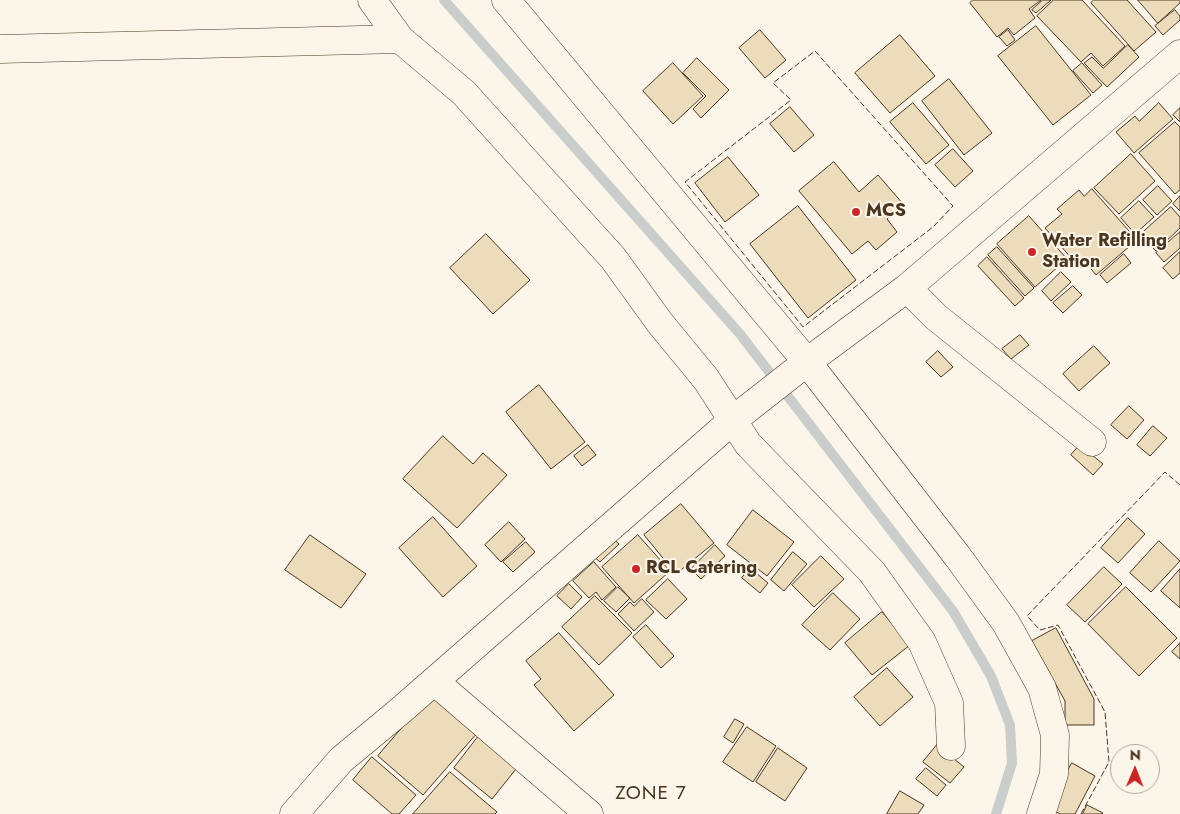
<!DOCTYPE html>
<html>
<head>
<meta charset="utf-8">
<style>
  body { margin:0 }
  #map { position:relative; width:1180px; height:814px; overflow:hidden; background:#fbf6e9; font-family:Jost,sans-serif }
  canvas { display:block }
  .north { position:absolute; left:1110px; top:744px; width:50px; height:50px; box-sizing:border-box; background:#fbf6e9; border:1px solid #b4a999; border-radius:50%; rotate:1deg; font-size:14px; font-weight:700; line-height:20px; text-align:center; color:#4a3520 }
  .north::after { content:''; display:block; margin:auto; width:18px; height:22px; background:#c62828; clip-path:polygon(50% 0,100% 100%,50% 72%,0 100%) }
</style>
</head>
<body>
<div id="map">
<canvas width="1180" height="814"></canvas>
<div class="north">N</div>
</div>
<script>
const ctx = document.querySelector('canvas').getContext('2d');
ctx.lineJoin = 'round';
function strokePath(path, color, width, dash) {
  ctx.strokeStyle = color;
  ctx.lineWidth = width;
  ctx.lineCap = dash ? 'butt' : 'round';
  ctx.setLineDash(dash || []);
  ctx.stroke(path);
}
function paint(path, color) {
  ctx.fillStyle = color;
  ctx.fill(path, 'evenodd');
}
function write(font, color, halo, rows, align = 'center') {
  ctx.font = font + ' Jost,sans-serif';
  ctx.lineWidth = 4;
  ctx.setLineDash([]);
  ctx.textBaseline = 'middle';
  ctx.strokeStyle = halo;
  ctx.fillStyle = color;
  for (const [text, x, y, turn = 0] of rows) {
    ctx.save();
    ctx.translate(x, y);
    ctx.rotate((+turn || 0) * Math.PI / 180);
    ctx.textAlign = isNaN(turn) ? turn : align;
    if (halo) ctx.strokeText(text, 0, 0);
    ctx.fillText(text, 0, 0);
    ctx.restore();
  }
}
const stream = new Path2D(`
  M 444,0 L 740,334 L 953,611 L 991,676 L 1010,725 L 1012,763 L 996,814`);
const building = new Path2D(`
  M 973,0 L 1041,0 L 1029,9 L 1035,18 L 1014,35 L 1008,28 L 997,37 L 970,3 Z
  M 1043,0 L 1051,0 L 1036,13 L 1032,10 Z
  M 1054,0 L 1082,0 L 1125,46 L 1103,66 L 1091,53 L 1081,62 L 1037,16 Z
  M 1094,0 L 1127,0 L 1156,32 L 1134,51 L 1091,3 Z
  M 1138,0 L 1180,0 L 1180,3 L 1158,23 Z
  M 1175,10 L 1180,16 L 1180,20 L 1163,35 L 1155,26 Z
  M 1036,26 L 1091,95 L 1053,125 L 998,56 Z
  M 760,30 L 786,60 L 765,78 L 739,48 Z
  M 1008,30 L 1015,40 L 1007,46 L 999,37 Z
  M 900,35 L 935,76 L 890,113 L 855,73 Z
  M 1128,45 L 1139,57 L 1107,87 L 1084,63 L 1092,57 L 1103,68 Z
  M 697,58 L 729,90 L 701,118 L 693,109 L 706,96 L 683,73 Z
  M 673,63 L 703,96 L 673,124 L 643,91 Z
  M 1082,63 L 1102,85 L 1093,93 L 1073,71 Z
  M 949,79 L 992,133 L 964,155 L 922,101 Z
  M 913,103 L 949,145 L 926,164 L 890,122 Z
  M 1159,103 L 1173,119 L 1134,153 L 1116,132 L 1135,116 L 1139,121 Z
  M 790,107 L 814,135 L 794,152 L 770,124 Z
  M 1180,108 L 1180,122 L 1173,115 Z
  M 1175,122 L 1180,127 L 1180,190 L 1175,194 L 1139,153 Z
  M 953,149 L 973,171 L 955,187 L 935,165 Z
  M 1131,154 L 1155,181 L 1119,214 L 1094,188 Z
  M 728,157 L 759,195 L 725,222 L 695,183 Z
  M 834,162 L 859,192 L 878,175 L 904,205 L 887,219 L 897,232 L 876,250 L 868,241 L 852,254 L 799,191 Z
  M 1158,186 L 1172,201 L 1157,215 L 1143,200 Z
  M 1092,189 L 1137,240 L 1096,275 L 1086,263 L 1080,268 L 1045,228 L 1062,214 L 1057,209 L 1079,190 L 1084,196 Z
  M 1180,196 L 1180,211 L 1173,204 Z
  M 1139,201 L 1154,217 L 1135,234 L 1121,218 Z
  M 798,206 L 856,280 L 808,318 L 750,244 Z
  M 1171,207 L 1180,217 L 1180,228 L 1156,251 L 1140,235 Z
  M 1029,216 L 1067,259 L 1035,287 L 997,244 Z
  M 1180,232 L 1180,248 L 1164,262 L 1156,253 Z
  M 486,234 L 530,280 L 493,314 L 450,268 Z
  M 997,247 L 1034,288 L 1025,296 L 988,255 Z
  M 1180,252 L 1180,273 L 1173,279 L 1163,268 Z
  M 1124,254 L 1131,263 L 1107,283 L 1100,275 Z
  M 987,257 L 1024,298 L 1015,306 L 978,266 Z
  M 1061,272 L 1071,282 L 1051,301 L 1042,291 Z
  M 1073,286 L 1082,295 L 1063,313 L 1053,303 Z
  M 1020,335 L 1029,345 L 1011,359 L 1002,349 Z
  M 1094,346 L 1110,363 L 1079,391 L 1063,374 Z
  M 938,351 L 953,367 L 941,377 L 926,362 Z
  M 539,385 L 585,442 L 551,469 L 506,412 Z
  M 1129,406 L 1144,420 L 1127,439 L 1111,425 Z
  M 1153,426 L 1167,438 L 1150,456 L 1137,445 Z
  M 443,436 L 473,464 L 483,453 L 507,475 L 457,528 L 403,479 Z
  M 588,445 L 596,455 L 582,466 L 574,456 Z
  M 1080,445 L 1103,464 L 1093,475 L 1071,455 Z
  M 681,504 L 714,543 L 676,574 L 644,535 Z
  M 753,510 L 794,542 L 767,576 L 727,545 Z
  M 433,517 L 477,566 L 443,597 L 399,548 Z
  M 1128,518 L 1145,534 L 1118,563 L 1101,548 Z
  M 509,522 L 525,539 L 501,562 L 485,545 Z
  M 310,535 L 366,574 L 341,608 L 285,570 Z
  M 638,535 L 670,571 L 634,603 L 602,567 Z
  M 610,536 L 619,544 L 600,562 L 592,555 Z
  M 1159,541 L 1180,561 L 1151,592 L 1130,573 Z
  M 526,542 L 535,552 L 513,572 L 503,562 Z
  M 715,545 L 725,556 L 701,579 L 691,569 Z
  M 793,552 L 807,564 L 784,591 L 771,580 Z
  M 821,556 L 844,579 L 814,607 L 792,585 Z
  M 594,562 L 616,587 L 602,600 L 596,592 L 589,598 L 573,581 Z
  M 1104,567 L 1122,584 L 1085,622 L 1067,605 Z
  M 750,568 L 768,583 L 760,593 L 742,578 Z
  M 1180,569 L 1180,608 L 1161,591 Z
  M 668,579 L 687,599 L 666,619 L 646,600 Z
  M 569,584 L 582,597 L 571,609 L 557,596 Z
  M 618,587 L 630,598 L 616,612 L 604,601 Z
  M 1126,587 L 1177,638 L 1139,676 L 1088,624 Z
  M 833,593 L 860,619 L 830,650 L 802,625 Z
  M 595,596 L 632,633 L 599,665 L 562,627 Z
  M 642,599 L 654,612 L 634,631 L 618,614 L 630,602 L 634,606 Z
  M 882,612 L 910,645 L 872,675 L 845,643 Z
  M 646,625 L 674,656 L 661,668 L 633,637 Z
  M 1056,628 L 1094,699 L 1094,725 L 1065,725 L 1065,701 L 1032,641 Z
  M 559,633 L 614,695 L 574,731 L 534,685 L 541,679 L 526,661 Z
  M 1180,643 L 1180,659 L 1172,652 Z
  M 887,668 L 913,697 L 880,726 L 854,697 Z
  M 432,693 L 478,732 L 423,795 L 378,756 Z
  M 735,719 L 744,724 L 733,743 L 724,737 Z
  M 747,727 L 776,746 L 753,782 L 723,762 Z
  M 481,733 L 520,764 L 492,799 L 454,768 Z
  M 937,745 L 964,767 L 950,783 L 923,762 Z
  M 778,748 L 807,768 L 785,801 L 756,782 Z
  M 372,757 L 416,795 L 399,814 L 392,814 L 353,780 Z
  M 1072,763 L 1095,776 L 1075,814 L 1060,814 L 1048,807 Z
  M 926,768 L 946,785 L 937,796 L 916,779 Z
  M 450,772 L 497,812 L 495,814 L 413,814 Z
  M 900,791 L 924,805 L 918,814 L 887,814 Z
  M 1087,805 L 1103,813 L 1102,814 L 1083,814 Z`);
const minor = new Path2D(`
  M 372,0 L 400,39 L 464,93 L 613,258 L 660,323 L 706,379 L 748,444 L 872,572 L 922,642 L 949,703 L 951,746
  M 506,0 L 807,362 L 958,557 L 1006,623 L 1042,688 L 1055,735 L 1054,774 L 1041,814
  M 0,49 L 400,39
  M 907,288 L 936,317 L 1092,442
  M 434,681 L 589,814
  M 294,814 L 341,760 L 400,711 L 733,420 L 807,362 L 907,288 L 1180,54`);
const fence = new Path2D(`
  M 815,51 L 953,206 L 933,227 L 803,327 L 685,182 L 791,100 L 773,83 Z
  M 1081,814 L 1109,762 L 1105,712 L 1058,625 L 1040,630 L 1027,616 L 1165,472 L 1180,485`);
const markers = [
  [856,212,5,"#c62828"],
  [1032,252,5,"#c62828"],
  [636,569,5,"#c62828"]
];
const poiNames = [
  ["MCS",866,212],
  ["Water Refilling",1042,242],
  ["Station",1042,263],
  ["RCL Catering",646,569]
];
const neighbourhoodNames = [
  ["ZONE 7",651,794]
];
strokePath(stream, '#c9cecd', 10);
paint(building, '#ecdcbc');
strokePath(building, '#4a3520', 1);
strokePath(minor, '#4a3520', 29);
strokePath(minor, '#fbf6e9', 28);
strokePath(fence, '#4a3520', 1, [6, 2.5]);
for (const [x, y, r, color] of markers) {
  const dot = new Path2D();
  dot.arc(x, y, r, 0, 2 * Math.PI);
  ctx.fillStyle = color;
  ctx.fill(dot);
  strokePath(dot, '#fbf6e9', 2);
}
write('bold 18px', '#4a3520', '#fbf6e9', poiNames, 'left');
ctx.letterSpacing = '1px';
write('19px', '#4a3520', '#fbf6e9', neighbourhoodNames);
ctx.letterSpacing = '0px';
</script>
</body>
</html>
